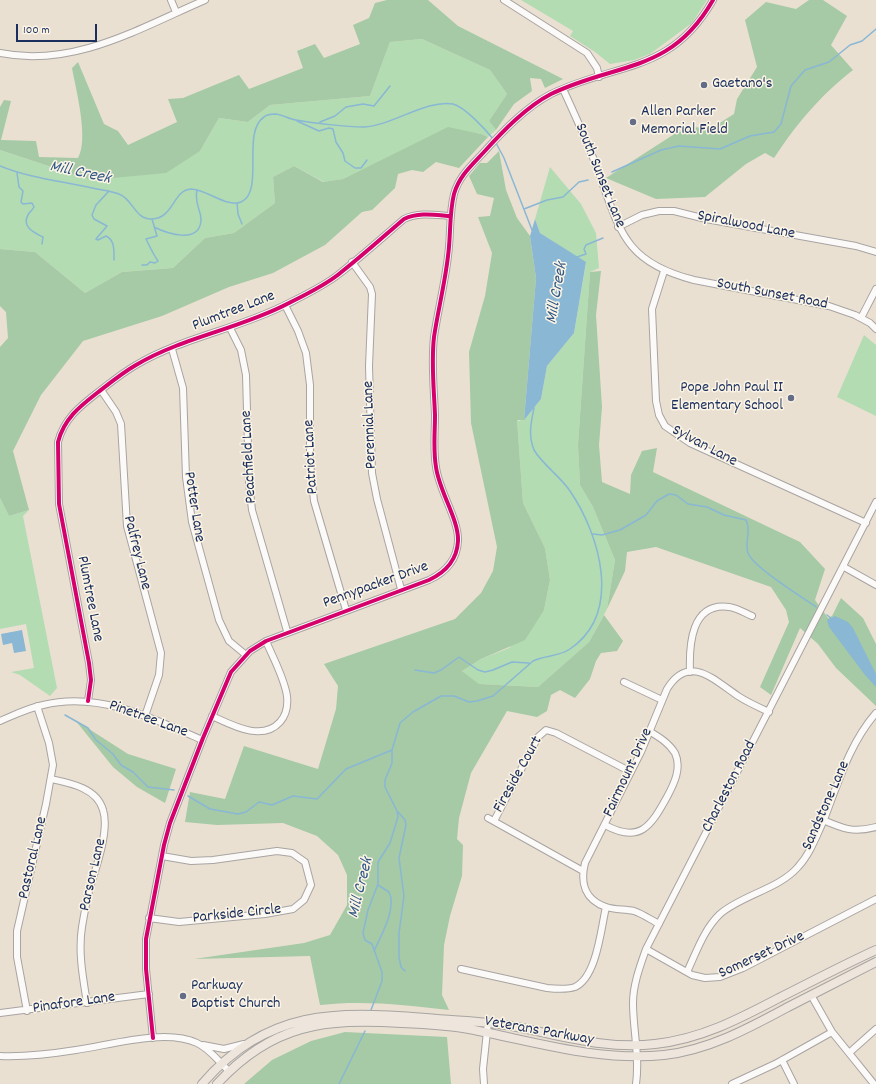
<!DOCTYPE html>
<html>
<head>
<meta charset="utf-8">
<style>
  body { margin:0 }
  #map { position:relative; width:876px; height:1084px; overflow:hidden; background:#eae0d2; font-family:Dekko,sans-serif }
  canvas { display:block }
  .scale { position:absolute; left:16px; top:24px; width:81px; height:18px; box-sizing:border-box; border:2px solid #1b2f5e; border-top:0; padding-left:5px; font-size:12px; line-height:14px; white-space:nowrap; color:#1b2f5e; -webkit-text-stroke:3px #fcf5e5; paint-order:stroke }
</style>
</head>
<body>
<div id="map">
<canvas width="876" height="1084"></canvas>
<div class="scale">100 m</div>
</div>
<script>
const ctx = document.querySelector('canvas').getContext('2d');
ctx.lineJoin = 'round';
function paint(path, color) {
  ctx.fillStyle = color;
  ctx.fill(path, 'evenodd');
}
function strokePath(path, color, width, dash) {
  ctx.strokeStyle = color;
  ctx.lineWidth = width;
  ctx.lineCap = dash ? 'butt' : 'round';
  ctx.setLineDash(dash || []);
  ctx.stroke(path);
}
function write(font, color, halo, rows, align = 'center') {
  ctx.font = font + ' Dekko,sans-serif';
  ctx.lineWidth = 3;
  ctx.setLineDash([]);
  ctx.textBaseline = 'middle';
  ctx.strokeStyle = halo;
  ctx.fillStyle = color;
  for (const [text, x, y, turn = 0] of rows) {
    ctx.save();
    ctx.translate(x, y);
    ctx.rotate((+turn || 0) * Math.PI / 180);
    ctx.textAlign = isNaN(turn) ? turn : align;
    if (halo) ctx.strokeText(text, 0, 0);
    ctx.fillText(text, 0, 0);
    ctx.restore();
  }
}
const green = new Path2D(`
  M 521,0 L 707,0 L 692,23 L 650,54 L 634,60 L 610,64 L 595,52 L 570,36 L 573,31 Z
  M 422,39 L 490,70 L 507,94 L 489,121 L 496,130 L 488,137 L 481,134 L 448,128 L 343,179 L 324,182 L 294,166 L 273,177 L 275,203 L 234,233 L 205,238 L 173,268 L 122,272 L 85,293 L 35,252 L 0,249 L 0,150 L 91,180 L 200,151 L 219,118 L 248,122 L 270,105 L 370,96 L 390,42 Z
  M 550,167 L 581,204 L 596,233 L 599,268 L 590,272 L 578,445 L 580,485 L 593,507 L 615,560 L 607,609 L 589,642 L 538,687 L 478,684 L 462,671 L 481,659 L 509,648 L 544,610 L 550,580 L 545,548 L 523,503 L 517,420 L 519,421 L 524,419 L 541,399 L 547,366 L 574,333 L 586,263 L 540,233 L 535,219 Z
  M 864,335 L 876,345 L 876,416 L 837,397 Z
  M 0,498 L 9,516 L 29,510 L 23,516 L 57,688 L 50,696 L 20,675 L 11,672 L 34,668 L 26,624 L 0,629 Z`);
const forest = new Path2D(`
  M 387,0 L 428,0 L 458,26 L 563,79 L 545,88 L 541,79 L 530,78 L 532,91 L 514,104 L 496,130 L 489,121 L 507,94 L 490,70 L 422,39 L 390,42 L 370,96 L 270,105 L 248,122 L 219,118 L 200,151 L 166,173 L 91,180 L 0,150 L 0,107 L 4,100 L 11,101 L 1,140 L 36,141 L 39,157 L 78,158 C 89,139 76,90 72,68 L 78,62 L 104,124 L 118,131 L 128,145 L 177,122 L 168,99 L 183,98 L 239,75 L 249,89 L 303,68 L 297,51 L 315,44 L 324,58 L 360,44 L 353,25 L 369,18 L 375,3 Z
  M 809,0 L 823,0 L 847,16 L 831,45 L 853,70 C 819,97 798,122 774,158 L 765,153 L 746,164 L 705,197 L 656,199 L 606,178 L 676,133 L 695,127 L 710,129 L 734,114 L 737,99 L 757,67 L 745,20 L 766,2 L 796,9 Z
  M 448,127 L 481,134 L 488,137 L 459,168 L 436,162 L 423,172 L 412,170 L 398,174 L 395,188 L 372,210 L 362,212 L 325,245 L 273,273 L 229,287 L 162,316 L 83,341 L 41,395 L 13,451 L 29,510 L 9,516 L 0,498 L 0,347 L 8,338 L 6,312 L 0,306 L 0,249 L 35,252 L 85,293 L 122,272 L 173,268 L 205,238 L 234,233 L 275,203 L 273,177 L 294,166 L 323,182 L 343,179 Z
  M 499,151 L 506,190 L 517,218 L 530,236 L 536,278 L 524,420 L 517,420 L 523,503 L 545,548 L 550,580 L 544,610 L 525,640 L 481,659 L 462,671 L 479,684 L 538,687 L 589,642 L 604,615 L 623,641 L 617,651 L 601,653 L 596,661 L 590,679 L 575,698 L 560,690 L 551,695 L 547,711 L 537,717 L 507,711 L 471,773 L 459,818 L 457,839 L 463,845 L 462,876 L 450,916 L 444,945 L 442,995 L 449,1010 C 406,1005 363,1000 320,1005 L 310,956 L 194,959 L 304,943 L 330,935 L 347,905 L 347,875 L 338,855 L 317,836 L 283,823 L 217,825 L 185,822 L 190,792 L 225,799 L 244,746 L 318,769 L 336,709 L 338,686 L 324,664 L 455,619 L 481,593 L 493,571 L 497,547 L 471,423 L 469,352 L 485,296 L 492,253 L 478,217 L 490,216 L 494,198 L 477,194 L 469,176 L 480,163 L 487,163 Z
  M 601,271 L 596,315 L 602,407 L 599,445 L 602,482 L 630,494 L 631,475 L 642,451 L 657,448 L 653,472 L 800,542 L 825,569 L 815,600 L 828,618 L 832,616 L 841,598 L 863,618 L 876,644 L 876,706 L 836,668 L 818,644 L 800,628 L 771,695 L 760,687 L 789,622 L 786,610 L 771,587 L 656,547 L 627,552 L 625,571 L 607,609 L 615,560 L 593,507 L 580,485 L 578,445 L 590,272 Z
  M 75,720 L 128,754 L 176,769 L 165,803 L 137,787 L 113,767 Z
  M 345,1032 L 447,1037 L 451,1084 L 244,1084 L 272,1060 L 311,1041 Z`);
const water = new Path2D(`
  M 535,219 L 540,233 L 586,262 L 574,333 L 547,366 L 541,399 L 524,420 L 536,278 L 530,236 Z
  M 835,616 L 848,622 L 853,628 L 876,674 L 876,687 L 865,675 L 829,627 L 827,620 Z
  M 22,630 L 26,651 L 14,653 L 12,643 L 3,645 L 1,634 Z`);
const stream = new Path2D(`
  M 297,121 L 319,131 L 329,128 L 333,129 L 336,142 L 343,153 L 345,161 L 355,168 L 361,168 L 367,160
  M 320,122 L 335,116 L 346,107 L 363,104 L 374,106 L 390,86
  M 496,143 L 504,158 L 532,230
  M 0,166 C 29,178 61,181 92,188 C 101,190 111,191 119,194 C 133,199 135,220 152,219 C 174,218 173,190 191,189 C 206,189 227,208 241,202 C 265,192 241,132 264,117 C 267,114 272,114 276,114 C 283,115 289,119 296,120 C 313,123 346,127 364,127 C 391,126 427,99 453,104 C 465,107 486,130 494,140
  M 612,172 L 661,150 L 679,146 L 720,149 L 750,136 L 774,132 L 781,124 L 791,86 L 805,70 L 829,62 L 850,45 L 862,41 L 876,29
  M 17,173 L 19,187 L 23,191 L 21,202 L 23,204 L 32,203 L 34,207 C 32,211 29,212 28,215 C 21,227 35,233 43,237 L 42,244
  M 109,191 L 96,205 L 92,215 L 94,219 L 107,226 L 96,239 L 98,240 L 106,236 C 115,240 114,251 114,260
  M 237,203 L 238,214 L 242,224
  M 524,209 L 547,200 L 563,197 L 579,182 L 588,180
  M 154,227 C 166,233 200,245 201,220 C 201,208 194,205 197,190
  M 577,257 L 586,254 L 584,249 L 586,245 L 603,238
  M 142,265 L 147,265 L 150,262 L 155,263 L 158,261 C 153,254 150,247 146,239 L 157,236 L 152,219
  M 593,534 L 602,535 L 620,530 L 646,515 L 657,501 L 669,494 L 676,495 L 688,504 L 707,507 L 724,515 L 746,520 C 752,531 744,542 748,553 C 753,567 802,597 816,607
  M 827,615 L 832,619
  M 415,670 L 434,673 L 441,670 L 459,657 L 478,670 L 485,672 L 493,670 L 512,662 L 529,663
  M 65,715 L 88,728 L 96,740 L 113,754 L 121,765 L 133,772 L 148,787 L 174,790
  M 188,796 L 210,809 L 238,814 L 246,812 L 259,802 L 272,805 L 293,796 L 317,799 L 346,769 L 392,750
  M 398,812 L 405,820 L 406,825 L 399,858 L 404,896 L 399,933 L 399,957 L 401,967 L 405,971
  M 374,951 C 381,936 397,908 389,892 L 378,885
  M 371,1010 L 382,981 L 382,972 L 372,944 L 365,940 L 363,933 L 368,910 L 378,884 L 378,862 L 390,843 L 398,817 L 397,811 L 385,787 L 385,780 L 392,763 L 392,750 L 400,723 L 413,712 L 441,696 L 454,696 L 469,702 L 477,701 L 493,696 L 533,661 C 545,655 558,657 570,649 C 623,613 600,535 570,491 C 560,476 543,465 534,450 C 528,435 531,423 534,408
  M 339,1084 L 365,1031`);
const minor = new Path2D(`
  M 171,0 L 176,12
  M 504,0 L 587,53 L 597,68 L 599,77
  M 0,53 C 73,68 140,28 205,0
  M 563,89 C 575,115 587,141 597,168 C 620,230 623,262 694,280 L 829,306 L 855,315 L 870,323 L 876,329
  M 618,227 L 642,215 L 659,211 L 674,211 L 706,219 L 856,246 L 876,252
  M 352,262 L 370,287 L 372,294 L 369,366 L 372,473 L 377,499 L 401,589
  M 664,271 L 652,309 L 656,401 L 659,415 L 665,426 L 690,443 L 866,523
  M 285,305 L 298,331 L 306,353 L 310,385 L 310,463 L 314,501 L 346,610
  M 861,318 L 876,289
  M 230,328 L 241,350 L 246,375 L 249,482 L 252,510 L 287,631
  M 172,349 L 183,388 L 186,477 L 192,522 L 219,620 L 229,641 L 246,655
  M 101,390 L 116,412 L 121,424 L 127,526 L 161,653 L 159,675 L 145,716
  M 844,567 L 876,585
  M 690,672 C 689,645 691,602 729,607 C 737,608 745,613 752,616
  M 624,682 L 662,700
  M 88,701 L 91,680 L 89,663 L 59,504 L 58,442 C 64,419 79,407 97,393 C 110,383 122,373 136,365 C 183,337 239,329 287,304 C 305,295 324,286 339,274 C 362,256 383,237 404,219 C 419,212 435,215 451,216
  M 212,716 C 232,725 262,742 280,722 C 287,714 288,705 287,696 C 284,677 273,658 266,641
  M 0,721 C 14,715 28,708 43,705 C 98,691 153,718 202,740
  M 51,779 C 70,783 97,788 103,810 C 110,831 95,870 89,891 C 86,903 84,915 82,927 C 78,952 83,978 87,1003
  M 488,818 L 583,871
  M 823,820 C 844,829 853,833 876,827
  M 494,821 L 538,737 L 546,730 L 556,733 L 631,772
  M 605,825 C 640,844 651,826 667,797 C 674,784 682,768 675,753 C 669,743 659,737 649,731
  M 149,918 L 179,922 L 265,914 L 293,909 L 304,900 L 311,885 L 305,862 L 292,853 L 277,851 L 213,860 L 191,861 L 162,856
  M 659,924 C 651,920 643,914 634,911 C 625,909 615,910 606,907 C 585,900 580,883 585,863 L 641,752 L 667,689 C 689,653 714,680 738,696 C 747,702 758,707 769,712
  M 646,949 L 692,975 L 705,978 L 720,977 L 743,968 L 876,899
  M 461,969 L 547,988 C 556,989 566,990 575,987 C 597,977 601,928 606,907
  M 687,972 C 696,953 704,929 720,914 C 742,895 779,889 798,867 C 810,854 816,837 823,822 C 838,784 849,744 876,713
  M 811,995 L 832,1032 L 874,1084
  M 27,1011 L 17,957 L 17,931 L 46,804 L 53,765 L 49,743 L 37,706
  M 0,1013 L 149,994
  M 153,1038 L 146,969 L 146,939 L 164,845 L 170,823 L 203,738 L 231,672 L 250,651 L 266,641 L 429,580 C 446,572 457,560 458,541 C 459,520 439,491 436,467 C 433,450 435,432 435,415 C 434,389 431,363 434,337 C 438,310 445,283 448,256 C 451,235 449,214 454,194 C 459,176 472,165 484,152 C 503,131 526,107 551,94 C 617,62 671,74 713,0
  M 203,1045 L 224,1049 L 244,1044
  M 849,1053 L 876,1029
  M 0,1056 C 25,1057 51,1054 76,1050 C 111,1045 165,1028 197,1043 C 210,1049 218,1061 229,1071
  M 782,1060 L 794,1084
  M 484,1084 L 483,1069 L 488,1022
  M 636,1084 C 640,1057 633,1030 633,1003 C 633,985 640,966 646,949 L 876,502
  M 732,1084 L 775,1064 L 832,1032`);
const major = new Path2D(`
  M 202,1084 C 267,1009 335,1011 426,1018 C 455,1021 484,1021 512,1026 C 560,1035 606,1050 655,1044 C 701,1039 739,1019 779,998 C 811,982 843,965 876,950
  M 217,1084 C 272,1024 325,1018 402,1023 C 425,1024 447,1025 469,1029 C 533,1041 598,1062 664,1055 C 709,1050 749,1028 788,1007 C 817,992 847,977 876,962`);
const cycleway = new Path2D(`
  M 88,701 L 91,680 L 89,663 L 59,504 L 58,442 C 64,419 79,407 97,393 C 110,383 122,373 136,365 C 183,337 239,329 287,304 C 305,295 324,286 339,274 C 362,256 383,237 404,219 C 419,212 435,215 451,216
  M 153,1038 L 146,969 L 146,939 L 164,845 L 170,823 L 203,738 L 231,672 L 250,651 L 266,641 L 429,580 C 446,572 457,560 458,541 C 459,520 439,491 436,467 C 433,450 435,432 435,415 C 434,389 431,363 434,337 C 438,310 445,283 448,256 C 451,235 449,214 454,194 C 459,176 472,165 484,152 C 503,131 526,107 551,94 C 617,62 671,74 713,0`);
const markers = [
  [704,85,4,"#636d87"],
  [633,122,4,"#636d87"],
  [791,398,4,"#636d87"],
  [183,996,4,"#636d87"]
];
const poiNames = [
  ["Gaetano's",712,85],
  ["Allen Parker",641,113],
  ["Memorial Field",641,131],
  ["Pope John Paul II",783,389,"right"],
  ["Elementary School",783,407,"right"],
  ["Parkway",191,987],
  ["Baptist Church",191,1005]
];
const streetNames = [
  ["South Sunset Lane",599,176,68],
  ["Spiralwood Lane",746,226,11],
  ["South Sunset Road",772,295,11],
  ["Plumtree Lane",234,312,-21],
  ["Perennial Lane",371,425,-92],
  ["Sylvan Lane",704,447,28],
  ["Peachfield Lane",250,457,-93],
  ["Patriot Lane",312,457,-93],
  ["Potter Lane",193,507,81],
  ["Palfrey Lane",136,553,76],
  ["Pennypacker Drive",376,586,-20],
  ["Plumtree Lane",89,599,79],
  ["Pinetree Lane",148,720,20],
  ["Fairmount Drive",629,773,-65],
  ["Fireside Court",519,775,-61],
  ["Charleston Road",730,787,-63],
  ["Sandstone Lane",827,806,-66],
  ["Pastoral Lane",34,858,-77],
  ["Parson Lane",94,875,-77],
  ["Parkside Circle",237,915,-6],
  ["Somerset Drive",762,956,-25],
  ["Pinafore Lane",74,1004,-8],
  ["Veterans Parkway",539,1032,10]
];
const waterNames = [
  ["Mill Creek",80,174,12],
  ["Mill Creek",558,293,-80],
  ["Mill Creek",362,888,-76]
];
paint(green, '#b3dcb2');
paint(forest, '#a5caa5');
paint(water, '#89b7d4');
strokePath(stream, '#89b7d4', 1.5);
strokePath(minor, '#a7a4a2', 8);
strokePath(major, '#a7a4a2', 10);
strokePath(minor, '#fcfaf8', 6);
strokePath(major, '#eee5dd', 8);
strokePath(cycleway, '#d6006c', 4);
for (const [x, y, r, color] of markers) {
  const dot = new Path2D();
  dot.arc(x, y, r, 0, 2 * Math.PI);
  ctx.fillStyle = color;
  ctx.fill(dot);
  strokePath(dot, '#fcf5e5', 1.5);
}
write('16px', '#1b2f5e', '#fcf5e5', poiNames, 'left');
write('16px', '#1b2f5e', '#fcf5e5', streetNames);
write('italic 17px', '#335988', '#fcf5e5', waterNames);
</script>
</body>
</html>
